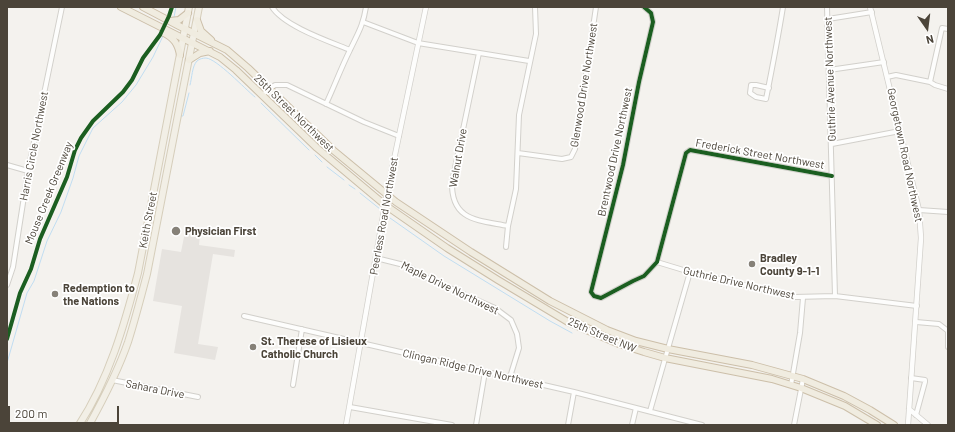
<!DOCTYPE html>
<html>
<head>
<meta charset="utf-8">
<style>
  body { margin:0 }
  #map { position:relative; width:955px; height:432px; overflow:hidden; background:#f4f2ee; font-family:Barlow,sans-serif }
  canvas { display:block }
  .frame { position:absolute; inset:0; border:8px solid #4b4439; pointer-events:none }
  .north { position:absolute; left:907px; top:8px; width:40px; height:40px; -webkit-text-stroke:3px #fff; paint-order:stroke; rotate:166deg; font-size:11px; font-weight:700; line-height:16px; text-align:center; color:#4b4439 }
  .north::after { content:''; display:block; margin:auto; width:14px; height:18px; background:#4b4439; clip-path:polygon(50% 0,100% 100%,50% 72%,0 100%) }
  .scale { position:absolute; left:8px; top:406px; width:111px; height:18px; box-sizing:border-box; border:2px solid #4b4439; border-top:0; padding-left:5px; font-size:12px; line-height:14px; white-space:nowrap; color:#4b4439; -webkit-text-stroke:3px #fff; paint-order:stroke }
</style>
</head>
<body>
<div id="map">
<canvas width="955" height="432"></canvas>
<div class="frame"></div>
<div class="north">N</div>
<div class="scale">200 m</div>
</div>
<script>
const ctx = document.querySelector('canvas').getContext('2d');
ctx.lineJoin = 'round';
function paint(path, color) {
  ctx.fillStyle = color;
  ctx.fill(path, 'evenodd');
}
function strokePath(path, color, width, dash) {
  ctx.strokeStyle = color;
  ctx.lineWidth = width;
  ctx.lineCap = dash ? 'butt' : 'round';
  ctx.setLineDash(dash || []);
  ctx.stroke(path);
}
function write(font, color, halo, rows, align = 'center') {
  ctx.font = font + ' Barlow,sans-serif';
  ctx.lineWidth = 3.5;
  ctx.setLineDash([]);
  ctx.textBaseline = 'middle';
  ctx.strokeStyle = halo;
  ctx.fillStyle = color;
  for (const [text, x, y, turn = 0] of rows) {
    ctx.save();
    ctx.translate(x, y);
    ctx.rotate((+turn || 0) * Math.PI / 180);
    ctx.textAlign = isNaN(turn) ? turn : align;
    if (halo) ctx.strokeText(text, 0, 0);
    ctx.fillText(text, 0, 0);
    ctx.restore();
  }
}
const parking = new Path2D(`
  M 185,232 L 200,235 L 199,245 L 235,250 L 234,257 L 213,254 L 198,344 L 218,347 L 215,360 L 174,353 L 182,306 L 153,301 L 162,249 L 181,252 Z`);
const stream = new Path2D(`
  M 174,17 L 176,7
  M 190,85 C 192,78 192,66 197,61 C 199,59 203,58 206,58 C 217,59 245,89 255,97
  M 261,103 L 309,150
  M 181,116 L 183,116 L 189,93
  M 315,155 L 322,162
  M 327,167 L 344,180
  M 349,185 L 355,189
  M 360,193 L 380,209
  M 390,218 L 444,256 L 550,321 L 572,333
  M 7,363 L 27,293 L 34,281 L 47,241 L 61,212 L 73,178 L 79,156 L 93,128 L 122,102 L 136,85 L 153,57 L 163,36
  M 687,424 L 687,425`);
const minor = new Path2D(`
  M 272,7 C 284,26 328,41 350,50
  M 644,7 L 651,13 L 653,22 L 639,82 L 623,165 L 591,292 L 594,296 L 601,298 L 633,281 L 644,276 L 657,262 L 686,153 L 690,150 L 832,176
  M 827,7 L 835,296
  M 828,19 L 872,12
  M 363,22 L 418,43 L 529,61
  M 479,53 L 452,182 C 451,221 478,220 508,226
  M 829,70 L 884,62
  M 887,77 L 896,75 L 930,82 L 935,85 L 948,89
  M 930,82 L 942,28 L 948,29
  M 769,88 L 756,85 L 751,85 L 750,93 L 756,97 L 766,99 C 772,69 778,38 783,7
  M 262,95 L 275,85 L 287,85 L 364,122 L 399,136
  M 326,104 C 334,87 341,68 350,50 C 358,33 363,26 366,7
  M 832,144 L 900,131
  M 518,153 L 562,159 L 571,157 L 575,149 L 596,7
  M 7,165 L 28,171
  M 919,210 L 948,212
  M 506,247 L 508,226 L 516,189 L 519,115 L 536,34 L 535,7
  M 376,258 L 408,266 L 423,276 L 495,308 L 511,320 L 517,334 L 519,348 L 510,377
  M 657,262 L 690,272 L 794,297 L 835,296 L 917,306
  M 7,285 L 13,267 L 28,171 L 62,7
  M 244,316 L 574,392 L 702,425
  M 916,322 L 939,324 L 948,331 L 948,347
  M 911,378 L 925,380 L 925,382 L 916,415
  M 112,380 L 198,397
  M 293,385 L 302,329
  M 791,385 L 800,333 L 803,298
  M 350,407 L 452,425
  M 650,411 L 690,272
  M 476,425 L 485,372
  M 568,425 L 574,392
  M 632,425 L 636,408
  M 794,425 L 803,379`);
const tertiary = new Path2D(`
  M 870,7 L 919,210 L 921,238 L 908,425
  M 909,409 L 928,425
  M 346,425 L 388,188 L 426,7`);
const primary = new Path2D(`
  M 79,425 C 109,379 124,326 138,273 L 189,7
  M 89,425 C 104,398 118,371 128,342 C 135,320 141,297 147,274 L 199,7`);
const trunk = new Path2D(`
  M 121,7 L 220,57 L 236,70 L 317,148 L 385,205 L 447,248 L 498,280 L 568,322 L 619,344 L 644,352 L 665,358 L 772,379 L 801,388 L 845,406 L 877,425
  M 143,7 L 179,26 L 227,50 L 248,68 L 333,150 L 396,202 L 471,252 L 550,301 L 607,330 L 636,341 L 668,349 L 752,365 L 803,379 L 844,396 L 870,410 L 894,425
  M 197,20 L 201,31 L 211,40
  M 170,21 L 179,20 L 188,13
  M 164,33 C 174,38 178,44 180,55
  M 189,60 L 200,53 L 210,51`);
const cycleway = new Path2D(`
  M 644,7 L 651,13 L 653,22 L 639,82 L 623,165 L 591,292 L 594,296 L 601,298 L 633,281 L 644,276 L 657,262 L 686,153 L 690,150 L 832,176
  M 7,339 L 20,293 L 31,269 L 40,239 L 67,177 L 75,150 L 81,138 L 93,121 L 123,92 L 132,80 L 143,58 L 160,35 L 169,16 L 172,7`);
const markers = [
  [176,231,5,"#868178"],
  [752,264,4,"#868178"],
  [55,294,4,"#868178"],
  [253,347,4,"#868178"]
];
const streetNames = [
  ["Guthrie Avenue Northwest",830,79,-92],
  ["Glenwood Drive Northwest",584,85,-81],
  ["25th Street Northwest",294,113,44],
  ["Harris Circle Northwest",34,146,-79],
  ["Brentwood Drive Northwest",615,152,-78],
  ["Frederick Street Northwest",760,154,10],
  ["Georgetown Road Northwest",905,155,78],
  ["Walnut Drive",458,158,-80],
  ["Mouse Creek Greenway",49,193,-68],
  ["Peerless Road Northwest",384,216,-80],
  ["Keith Street",148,220,-79],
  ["Guthrie Drive Northwest",739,283,13],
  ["Maple Drive Northwest",450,288,26],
  ["25th Street NW",602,335,23],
  ["Clingan Ridge Drive Northwest",473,369,13],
  ["Sahara Drive",155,389,11]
];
const poiNames = [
  ["Physician First",185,231],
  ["Bradley",760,258],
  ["County 9-1-1",760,271],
  ["Redemption to",63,288],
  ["the Nations",63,301],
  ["St. Therese of Lisieux",261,341],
  ["Catholic Church",261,354]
];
paint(parking, '#e6e3df');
strokePath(stream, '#c0ddf1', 1);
strokePath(minor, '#d2d0cb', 6);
strokePath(tertiary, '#d2d0cb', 6);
strokePath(primary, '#d6cebb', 8);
strokePath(trunk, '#ccbfa9', 8);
strokePath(minor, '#fdfdfc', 4);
strokePath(tertiary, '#fdfdfc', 4.5);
strokePath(primary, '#f2efe6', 6);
strokePath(trunk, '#f0ece0', 6);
strokePath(cycleway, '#1b5e20', 4);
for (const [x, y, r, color] of markers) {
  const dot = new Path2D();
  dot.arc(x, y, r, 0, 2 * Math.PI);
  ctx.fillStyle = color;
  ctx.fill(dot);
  strokePath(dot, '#fff', 1.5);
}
write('11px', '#4b4439', '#fff', streetNames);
write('bold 11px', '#4b4439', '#fff', poiNames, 'left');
</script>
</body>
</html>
